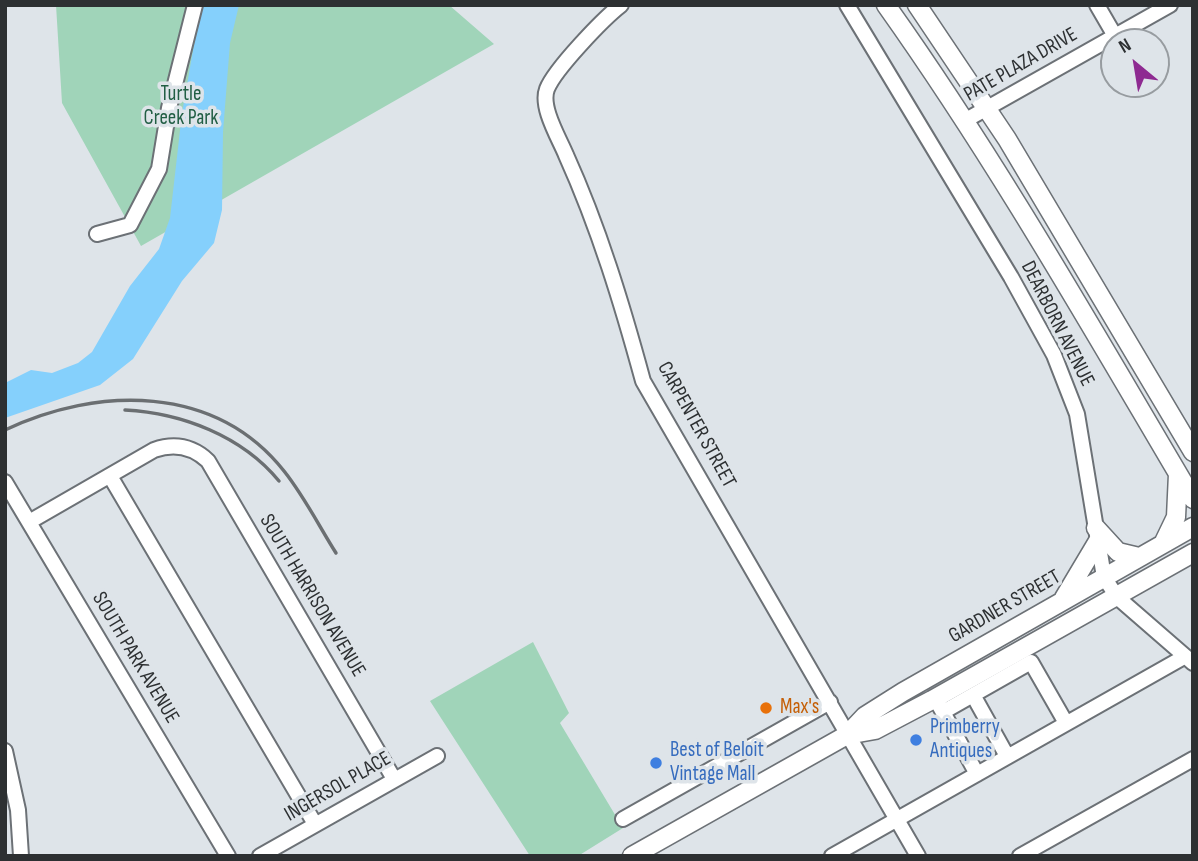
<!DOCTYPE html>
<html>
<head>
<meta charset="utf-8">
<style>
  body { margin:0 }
  #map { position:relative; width:1198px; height:861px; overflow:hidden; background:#dee4e9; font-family:"Sofia Sans Condensed",sans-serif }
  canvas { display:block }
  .frame { position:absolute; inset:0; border:7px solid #2d3032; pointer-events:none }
  .north { position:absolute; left:1100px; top:28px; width:70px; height:70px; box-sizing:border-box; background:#dee4e9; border:2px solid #979ca0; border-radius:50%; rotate:330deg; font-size:19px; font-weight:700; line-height:28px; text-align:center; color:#2d3032 }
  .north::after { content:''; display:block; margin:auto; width:24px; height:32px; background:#8e2a91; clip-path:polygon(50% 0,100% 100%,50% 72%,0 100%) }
</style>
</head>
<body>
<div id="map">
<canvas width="1198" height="861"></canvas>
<div class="frame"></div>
<div class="north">N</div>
</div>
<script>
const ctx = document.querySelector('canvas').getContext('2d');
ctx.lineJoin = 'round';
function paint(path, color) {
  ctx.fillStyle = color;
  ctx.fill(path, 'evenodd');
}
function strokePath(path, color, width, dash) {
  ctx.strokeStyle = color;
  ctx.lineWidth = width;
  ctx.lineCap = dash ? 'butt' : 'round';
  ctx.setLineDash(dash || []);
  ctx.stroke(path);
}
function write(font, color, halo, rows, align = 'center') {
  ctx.font = font + ' "Sofia Sans Condensed",sans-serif';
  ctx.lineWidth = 7;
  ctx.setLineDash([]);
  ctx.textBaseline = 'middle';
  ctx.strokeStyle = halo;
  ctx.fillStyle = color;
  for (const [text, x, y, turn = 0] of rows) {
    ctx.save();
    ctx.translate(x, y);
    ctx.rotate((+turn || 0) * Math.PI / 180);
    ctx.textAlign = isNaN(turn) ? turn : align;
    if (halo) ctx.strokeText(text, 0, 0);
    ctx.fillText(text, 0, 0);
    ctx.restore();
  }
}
const green = new Path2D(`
  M 56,5 L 449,5 L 494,44 L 141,246 L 62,103 Z
  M 533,642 L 569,713 L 560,723 L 623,828 L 578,856 L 530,856 L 430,701 Z`);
const water = new Path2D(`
  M 201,5 L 239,5 L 230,43 L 223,132 L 222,210 L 214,243 L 182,281 L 133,359 L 100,385 L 5,418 L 5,383 L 31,370 L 52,373 L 78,363 L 92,352 L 130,286 L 159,249 L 170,218 L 182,113 Z`);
const minor = new Path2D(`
  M 621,5 C 603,19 555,69 547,89 C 540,107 559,138 566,155 C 599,228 622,304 643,381 L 918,856
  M 847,5 L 1011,277 L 1054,355 L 1077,414 L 1104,577 L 1117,597 L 1193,663
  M 1097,5 L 1115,36
  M 966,120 L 1170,5
  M 97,234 L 130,225 L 159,169 L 169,108 L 195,5
  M 110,476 L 315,824
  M 5,482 L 228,856
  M 29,522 L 154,450 C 174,443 192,446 208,461 L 394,779
  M 973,695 L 1007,756
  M 939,705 L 977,774
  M 943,712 L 1031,662 L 1066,723
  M 5,751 L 18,810 L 21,856
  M 623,819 L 830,702
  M 260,856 L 437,756
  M 832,856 L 1184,657
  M 1020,856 L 1193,759`);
const major = new Path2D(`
  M 886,5 C 999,164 1094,332 1193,499
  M 917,5 L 1007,139 L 1193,452
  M 1096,528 L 1118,552 L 1139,557
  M 1163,544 L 1176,517 L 1178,474
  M 1064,598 L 1098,541
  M 847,735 L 875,730 L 932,700 L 1193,553
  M 632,856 L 847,735 L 865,716 L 903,692 L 1193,527`);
const rail = new Path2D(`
  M 125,410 C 182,413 242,436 279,481
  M 5,430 C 98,386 215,384 284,471 C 304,496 319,526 336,553`);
const markers = [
  [766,708,7,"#e8710a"],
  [916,740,7,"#3f7fe0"],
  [656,763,7,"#3f7fe0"]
];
const streetNames = [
  ["PATE PLAZA DRIVE",1021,65,-30],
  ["DEARBORN AVENUE",1057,324,63],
  ["CARPENTER STREET",696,425,61],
  ["SOUTH HARRISON AVENUE",312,596,59],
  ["GARDNER STREET",1005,607,-30],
  ["SOUTH PARK AVENUE",135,658,59],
  ["INGERSOL PLACE",338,787,-30]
];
const parkNames = [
  ["Turtle",181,95],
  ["Creek Park",181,119]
];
const foodNames = [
  ["Max's",780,708]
];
const shopNames = [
  ["Primberry",930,728],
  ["Antiques",930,752],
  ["Best of Beloit",670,751],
  ["Vintage Mall",670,775]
];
paint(green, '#a0d4b9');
paint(water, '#85d0fc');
strokePath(minor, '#6c7176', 18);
strokePath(major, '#6c7176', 21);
strokePath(minor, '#fff', 14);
strokePath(major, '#fff', 18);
strokePath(rail, '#6b6f72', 3.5);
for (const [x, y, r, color] of markers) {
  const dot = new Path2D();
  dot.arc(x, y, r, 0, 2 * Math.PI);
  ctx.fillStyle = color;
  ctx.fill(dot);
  strokePath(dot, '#dee4e9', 2.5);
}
write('21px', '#2d3032', '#dee4e9', streetNames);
write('21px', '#215e44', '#dee4e9', parkNames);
write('21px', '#c56008', '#dee4e9', foodNames, 'left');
write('21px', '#366cbe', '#dee4e9', shopNames, 'left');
</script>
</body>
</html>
